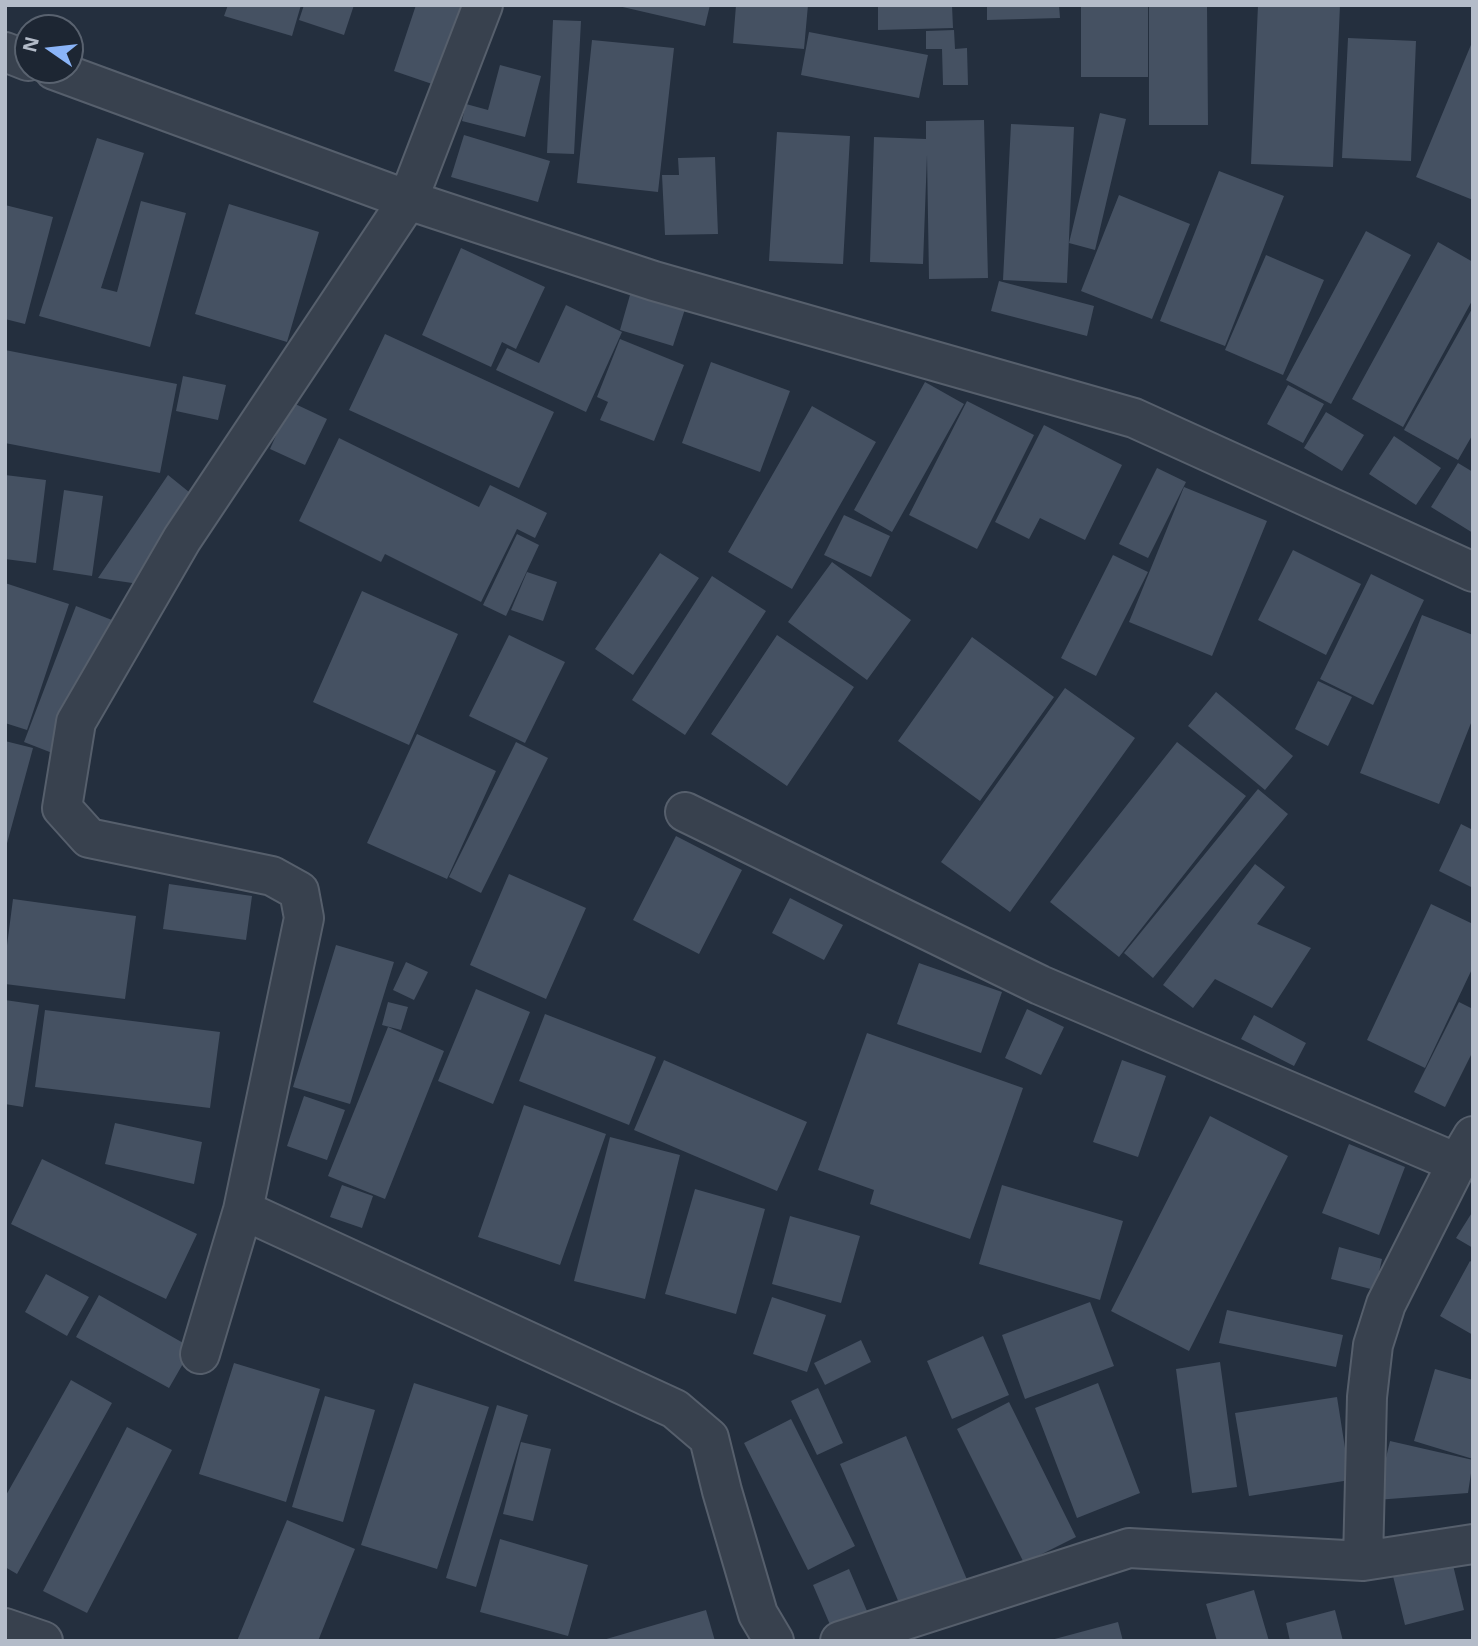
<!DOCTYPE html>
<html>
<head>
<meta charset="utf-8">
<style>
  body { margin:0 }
  #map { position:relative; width:1478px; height:1646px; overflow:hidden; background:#242f3e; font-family:"Noto Sans",sans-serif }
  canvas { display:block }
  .frame { position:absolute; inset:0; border:7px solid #b4bcc9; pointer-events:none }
  .north { position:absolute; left:14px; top:14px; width:70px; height:70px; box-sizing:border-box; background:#1d2633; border:2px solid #59626f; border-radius:50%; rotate:284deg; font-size:19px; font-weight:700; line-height:28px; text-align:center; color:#b4bcc9 }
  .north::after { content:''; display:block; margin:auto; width:24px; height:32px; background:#8ab4f8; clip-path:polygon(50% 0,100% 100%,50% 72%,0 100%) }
</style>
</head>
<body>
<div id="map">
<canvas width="1478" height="1646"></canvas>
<div class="frame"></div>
<div class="north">N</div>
</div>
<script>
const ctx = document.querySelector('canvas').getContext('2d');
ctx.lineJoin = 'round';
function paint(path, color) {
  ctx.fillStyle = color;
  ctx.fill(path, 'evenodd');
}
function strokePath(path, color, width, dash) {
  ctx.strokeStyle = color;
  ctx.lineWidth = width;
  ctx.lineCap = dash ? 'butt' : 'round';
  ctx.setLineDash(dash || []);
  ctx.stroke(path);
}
const building = new Path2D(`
  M 228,5 L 301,5 L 292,36 L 224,16 Z
  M 304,5 L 354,5 L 344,35 L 299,20 Z
  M 416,5 L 465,5 L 438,86 L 394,71 Z
  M 614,5 L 710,5 L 705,26 Z
  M 736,5 L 808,5 L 804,49 L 733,43 Z
  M 878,5 L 952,5 L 953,28 L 878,30 Z
  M 987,5 L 1059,5 L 1060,18 L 987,20 Z
  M 1081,5 L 1148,5 L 1148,77 L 1081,77 Z
  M 1149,5 L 1207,5 L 1208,125 L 1149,125 Z
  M 1258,5 L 1340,5 L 1333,167 L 1251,164 Z
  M 553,20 L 581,21 L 574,154 L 547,153 Z
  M 954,30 L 955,49 L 967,48 L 968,85 L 943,85 L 942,49 L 926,49 L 926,31 Z
  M 809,32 L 928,55 L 919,98 L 801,75 Z
  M 1348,38 L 1416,41 L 1411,161 L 1342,158 Z
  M 592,40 L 674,48 L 658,192 L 577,183 Z
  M 1473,40 L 1473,200 L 1416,177 Z
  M 500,65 L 541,76 L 525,137 L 462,121 L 466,104 L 488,110 Z
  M 1100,113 L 1126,119 L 1095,250 L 1069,243 Z
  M 984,120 L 988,278 L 929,279 L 927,155 L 923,264 L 870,262 L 874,137 L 926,139 L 926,121 Z
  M 1011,124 L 1074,127 L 1067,283 L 1003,280 Z
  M 777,132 L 850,136 L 843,264 L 769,261 Z
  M 464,135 L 550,161 L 538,202 L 451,177 Z
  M 97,138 L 144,153 L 101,288 L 117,292 L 141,201 L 186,213 L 150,347 L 39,316 Z
  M 715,157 L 718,234 L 665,235 L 662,175 L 679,175 L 678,158 Z
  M 1219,171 L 1284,196 L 1225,346 L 1160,321 Z
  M 1119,195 L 1190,224 L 1152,319 L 1081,291 Z
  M 229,204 L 319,232 L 287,342 L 195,314 Z
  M 5,205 L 53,217 L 25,324 L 5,319 Z
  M 1366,231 L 1411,255 L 1331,404 L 1286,380 Z
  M 1438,242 L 1473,262 L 1473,299 L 1403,427 L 1352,399 Z
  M 461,248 L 545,287 L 516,349 L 502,342 L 491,367 L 422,335 Z
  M 1266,255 L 1324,280 L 1283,375 L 1225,350 Z
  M 999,281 L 1094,306 L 1087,336 L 991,311 Z
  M 632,288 L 686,306 L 673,346 L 620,330 Z
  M 566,305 L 622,332 L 586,412 L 496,370 L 507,348 L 539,363 Z
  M 1473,307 L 1473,434 L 1458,460 L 1404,430 Z
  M 385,334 L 554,412 L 519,488 L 349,410 Z
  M 620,339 L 684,365 L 654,441 L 600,420 L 608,402 L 597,397 Z
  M 5,350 L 177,384 L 160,473 L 5,443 Z
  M 711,362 L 790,391 L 760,472 L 682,443 Z
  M 183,376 L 226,385 L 218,420 L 176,411 Z
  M 925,382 L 964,404 L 892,532 L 854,510 Z
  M 1288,385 L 1324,404 L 1303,443 L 1267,424 Z
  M 967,401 L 1034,435 L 977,549 L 909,515 Z
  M 291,402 L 327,419 L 305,465 L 270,449 Z
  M 812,406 L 876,442 L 792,589 L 728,552 Z
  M 1326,412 L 1364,435 L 1342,471 L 1304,448 Z
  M 1044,425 L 1122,465 L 1085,540 L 1040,518 L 1029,539 L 995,522 Z
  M 1394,436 L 1441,468 L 1416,505 L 1369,474 Z
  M 339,438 L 479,507 L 490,485 L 547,513 L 535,538 L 517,529 L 481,602 L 385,554 L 381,562 L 299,521 Z
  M 1458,463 L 1473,472 L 1473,533 L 1431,507 Z
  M 1157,468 L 1186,482 L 1148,558 L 1119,544 Z
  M 5,475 L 46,480 L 36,563 L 5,559 Z
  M 168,475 L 189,492 L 146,585 L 98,578 Z
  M 1184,487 L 1267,521 L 1212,656 L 1129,622 Z
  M 64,490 L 103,496 L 92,576 L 53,570 Z
  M 844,515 L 890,536 L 871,577 L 824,555 Z
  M 517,534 L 539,545 L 506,616 L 483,605 Z
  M 1293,550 L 1361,584 L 1326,655 L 1258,620 Z
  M 660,553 L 699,578 L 633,675 L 595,649 Z
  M 1113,555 L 1148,572 L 1096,676 L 1061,658 Z
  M 832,562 L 911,620 L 867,680 L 788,622 Z
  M 527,572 L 557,582 L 543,621 L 511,610 Z
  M 1371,574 L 1424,600 L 1373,705 L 1320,679 Z
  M 712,576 L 766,611 L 685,735 L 632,700 Z
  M 5,583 L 69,604 L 27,730 L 5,723 Z
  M 362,591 L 458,634 L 409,745 L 313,702 Z
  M 76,606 L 112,620 L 60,756 L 24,742 Z
  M 1422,615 L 1473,635 L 1473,718 L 1439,804 L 1360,773 Z
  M 509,635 L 565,662 L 525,743 L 469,716 Z
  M 777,635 L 854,687 L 787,786 L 711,734 Z
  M 972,637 L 1054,697 L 980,801 L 898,741 Z
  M 1318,681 L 1352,697 L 1328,746 L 1295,729 Z
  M 1065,688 L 1135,738 L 1010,912 L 941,862 Z
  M 1216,692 L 1293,756 L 1265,790 L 1188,726 Z
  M 417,734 L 496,771 L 447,879 L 367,843 Z
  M 5,741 L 33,748 L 6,847 L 5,847 Z
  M 516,742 L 548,758 L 481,893 L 449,877 Z
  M 1177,742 L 1246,796 L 1119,957 L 1050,902 Z
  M 1258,789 L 1288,814 L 1153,978 L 1124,953 Z
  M 1461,824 L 1473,830 L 1473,888 L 1439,871 Z
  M 676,836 L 742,870 L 699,954 L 633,920 Z
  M 1255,864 L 1285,887 L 1257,924 L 1311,948 L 1272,1008 L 1215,979 L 1193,1008 L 1163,985 Z
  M 509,874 L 586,908 L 546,999 L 470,965 Z
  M 169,884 L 252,896 L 246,940 L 163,929 Z
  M 790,898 L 843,925 L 824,960 L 772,933 Z
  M 13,899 L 136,916 L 125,999 L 5,984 L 5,961 Z
  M 1431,904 L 1473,924 L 1473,967 L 1425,1068 L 1367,1040 Z
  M 336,945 L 394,962 L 350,1104 L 293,1087 Z
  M 406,962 L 428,972 L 414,1000 L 393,990 Z
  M 919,963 L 1002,992 L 981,1053 L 897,1024 Z
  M 476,989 L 530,1012 L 493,1104 L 438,1081 Z
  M 5,1000 L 39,1005 L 23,1107 L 5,1104 Z
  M 388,1002 L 408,1007 L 401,1030 L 382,1025 Z
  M 1459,1002 L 1473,1009 L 1473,1051 L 1445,1107 L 1414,1092 Z
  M 1027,1009 L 1064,1027 L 1041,1075 L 1005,1058 Z
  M 45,1010 L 220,1032 L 210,1108 L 35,1087 Z
  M 545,1014 L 656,1057 L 629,1125 L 519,1081 Z
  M 1254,1015 L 1306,1043 L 1294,1066 L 1241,1039 Z
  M 388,1027 L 444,1051 L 385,1199 L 328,1176 Z
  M 867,1033 L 1023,1088 L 970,1239 L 870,1204 L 874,1190 L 818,1170 Z
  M 664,1060 L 807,1122 L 777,1191 L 634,1130 Z
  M 1122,1060 L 1166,1076 L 1138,1157 L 1093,1142 Z
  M 304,1096 L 345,1110 L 327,1160 L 287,1146 Z
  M 524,1105 L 606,1134 L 560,1265 L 478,1237 Z
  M 1210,1116 L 1288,1156 L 1189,1351 L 1111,1311 Z
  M 115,1123 L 202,1142 L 194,1184 L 105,1164 Z
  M 610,1137 L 680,1155 L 645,1299 L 574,1281 Z
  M 1349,1144 L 1405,1167 L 1379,1235 L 1322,1213 Z
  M 42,1159 L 197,1234 L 166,1299 L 11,1224 Z
  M 342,1185 L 373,1196 L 362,1228 L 330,1217 Z
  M 1002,1185 L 1123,1221 L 1100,1300 L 979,1264 Z
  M 695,1189 L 765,1209 L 736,1314 L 665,1294 Z
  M 1473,1211 L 1473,1248 L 1456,1238 Z
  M 790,1216 L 860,1236 L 841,1303 L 772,1284 Z
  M 1339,1247 L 1382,1259 L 1375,1290 L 1331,1279 Z
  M 1470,1261 L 1473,1263 L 1473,1335 L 1440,1316 Z
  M 46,1274 L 89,1297 L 67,1336 L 25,1312 Z
  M 99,1295 L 192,1348 L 169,1388 L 76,1337 Z
  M 772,1297 L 826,1315 L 807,1372 L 753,1354 Z
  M 1090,1302 L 1114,1366 L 1025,1399 L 1002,1335 Z
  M 1227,1310 L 1343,1335 L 1336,1367 L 1219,1343 Z
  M 983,1336 L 1009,1395 L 952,1419 L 927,1361 Z
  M 861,1340 L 871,1362 L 825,1385 L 814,1363 Z
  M 1220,1362 L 1237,1487 L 1192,1493 L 1176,1369 Z
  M 234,1363 L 320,1389 L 286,1502 L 199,1474 Z
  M 1435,1369 L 1473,1380 L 1473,1459 L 1414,1441 Z
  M 71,1380 L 112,1403 L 17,1574 L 5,1567 L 5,1497 Z
  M 414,1383 L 489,1407 L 437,1569 L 361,1545 Z
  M 1098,1383 L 1140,1493 L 1077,1518 L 1035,1408 Z
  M 818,1388 L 843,1443 L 817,1455 L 791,1401 Z
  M 325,1396 L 375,1410 L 343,1522 L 292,1507 Z
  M 1337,1397 L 1350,1480 L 1249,1496 L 1235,1413 Z
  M 1009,1402 L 1076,1537 L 1024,1563 L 957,1429 Z
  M 497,1405 L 528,1415 L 476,1587 L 446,1578 Z
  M 791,1419 L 855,1546 L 808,1570 L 744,1443 Z
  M 127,1427 L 172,1450 L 87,1613 L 43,1591 Z
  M 906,1436 L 968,1582 L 902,1610 L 840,1464 Z
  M 1390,1441 L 1473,1460 L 1468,1493 L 1376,1500 Z
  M 521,1442 L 551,1449 L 533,1521 L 503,1514 Z
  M 287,1520 L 355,1549 L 318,1641 L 237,1641 Z
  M 500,1539 L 588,1565 L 568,1636 L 480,1612 Z
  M 1451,1557 L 1464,1610 L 1405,1625 L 1392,1572 Z
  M 849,1569 L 867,1611 L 831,1627 L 813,1585 Z
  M 1254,1590 L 1269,1641 L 1217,1641 L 1206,1604 Z
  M 706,1610 L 715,1641 L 604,1641 L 603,1640 Z
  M 1335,1610 L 1343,1641 L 1290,1641 L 1286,1623 Z
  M 1118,1622 L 1123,1641 L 1051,1641 L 1051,1640 Z`);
const street = new Path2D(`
  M 5,52 L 28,61
  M 54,70 L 408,200 L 654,281 L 1134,418 L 1473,572
  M 685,812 L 1040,985 L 1457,1163
  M 243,1210 L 675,1409 L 709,1438 L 722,1491 L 758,1614 L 774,1641
  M 200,1354 L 243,1210 L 304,918 L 299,891 L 272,876 L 89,838 L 62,808 L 76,722 L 182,539 L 408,200 L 483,5
  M 1363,1561 L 1367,1397 L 1373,1345 L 1386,1304 L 1457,1163 L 1473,1136
  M 5,1628 L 43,1641
  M 840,1641 L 1129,1548 L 1363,1561 L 1473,1544`);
paint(building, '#455162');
strokePath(street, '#565f6c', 42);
strokePath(street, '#38414e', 38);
</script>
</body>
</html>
